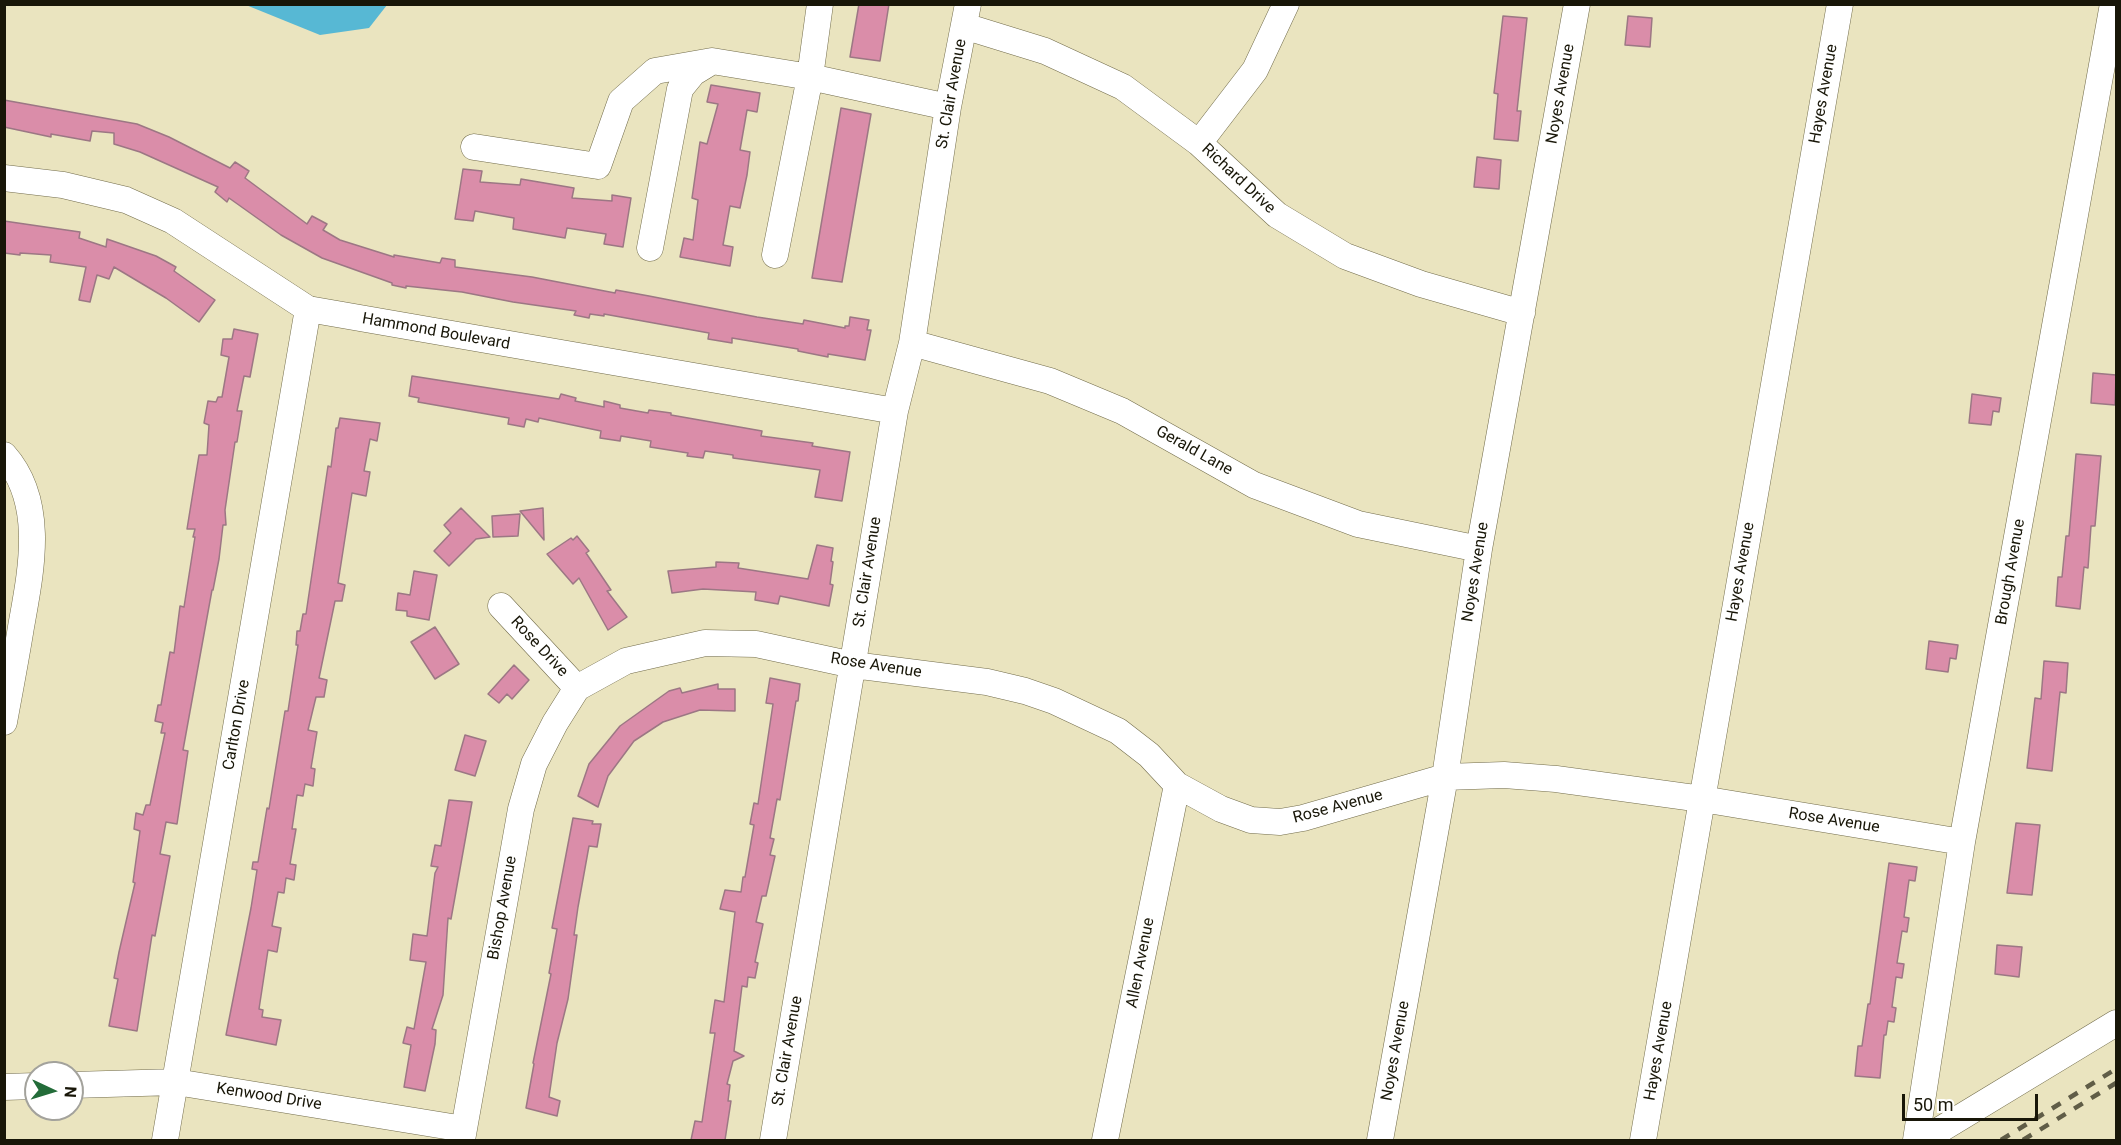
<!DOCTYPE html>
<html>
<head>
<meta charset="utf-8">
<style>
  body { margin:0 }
  #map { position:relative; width:2121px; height:1145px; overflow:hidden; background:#eae4bf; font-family:Roboto,sans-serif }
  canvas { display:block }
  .frame { position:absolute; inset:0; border:6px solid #181608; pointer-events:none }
  .north { position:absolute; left:24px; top:1061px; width:60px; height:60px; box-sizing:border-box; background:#fff; border:2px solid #a3a29c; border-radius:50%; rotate:94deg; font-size:16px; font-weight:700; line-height:24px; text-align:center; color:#181608 }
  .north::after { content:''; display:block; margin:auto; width:21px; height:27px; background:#236c39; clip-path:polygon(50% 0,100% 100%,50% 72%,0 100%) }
  .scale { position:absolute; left:1902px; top:1094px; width:136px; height:27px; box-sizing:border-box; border:3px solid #181608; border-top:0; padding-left:8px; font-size:18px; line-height:21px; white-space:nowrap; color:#181608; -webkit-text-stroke:4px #fff; paint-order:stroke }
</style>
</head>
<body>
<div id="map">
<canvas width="2121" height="1145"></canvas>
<div class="frame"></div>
<div class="north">N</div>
<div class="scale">50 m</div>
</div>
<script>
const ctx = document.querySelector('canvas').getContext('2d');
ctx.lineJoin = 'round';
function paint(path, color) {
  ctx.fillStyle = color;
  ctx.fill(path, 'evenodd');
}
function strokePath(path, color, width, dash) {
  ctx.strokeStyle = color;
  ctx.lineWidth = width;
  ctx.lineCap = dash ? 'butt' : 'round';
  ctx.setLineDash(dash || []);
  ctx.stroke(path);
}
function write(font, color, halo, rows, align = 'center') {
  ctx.font = font + ' Roboto,sans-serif';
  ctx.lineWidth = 4.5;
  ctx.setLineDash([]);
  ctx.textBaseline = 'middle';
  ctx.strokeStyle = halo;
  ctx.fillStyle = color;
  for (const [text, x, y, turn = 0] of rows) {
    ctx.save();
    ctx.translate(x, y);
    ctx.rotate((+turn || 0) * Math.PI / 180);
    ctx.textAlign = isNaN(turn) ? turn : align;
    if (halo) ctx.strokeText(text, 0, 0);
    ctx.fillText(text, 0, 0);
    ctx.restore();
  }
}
const water = new Path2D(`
  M 246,5 L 387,5 L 369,28 L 320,35 Z`);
const building = new Path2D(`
  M 859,4 L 889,4 L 880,61 L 850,57 Z
  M 1503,16 L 1527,18 L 1517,111 L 1521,111 L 1518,141 L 1494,139 L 1498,94 L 1494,93 Z
  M 1628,16 L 1652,18 L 1650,47 L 1625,45 Z
  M 711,85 L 760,93 L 757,112 L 747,110 L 740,150 L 750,152 L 747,175 L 740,208 L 730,206 L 723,245 L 733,247 L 730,266 L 680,257 L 684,238 L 693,240 L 698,200 L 692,198 L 700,142 L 707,144 L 718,104 L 707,102 Z
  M 4,100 L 137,124 L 169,137 L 230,168 L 235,162 L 249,171 L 245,178 L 307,224 L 312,216 L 327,224 L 323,230 L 340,240 L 394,257 L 394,255 L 440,263 L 442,258 L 455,260 L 455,267 L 532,277 L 615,293 L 616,290 L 649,296 L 757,317 L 803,324 L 804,320 L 845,328 L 845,326 L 849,326 L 850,317 L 869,320 L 867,330 L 871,330 L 865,360 L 828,354 L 828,357 L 798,351 L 798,349 L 732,338 L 732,343 L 708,339 L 709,333 L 604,314 L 604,316 L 590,314 L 589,318 L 574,315 L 576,311 L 513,302 L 462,292 L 406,286 L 406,288 L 392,285 L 392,283 L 322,258 L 281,235 L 229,198 L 227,202 L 215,192 L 218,187 L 140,152 L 114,144 L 114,133 L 92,131 L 90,141 L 51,134 L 51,137 L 4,127 Z
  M 841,108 L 871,114 L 842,282 L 812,278 Z
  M 1477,157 L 1501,160 L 1499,189 L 1474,187 Z
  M 463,169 L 482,171 L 480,182 L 520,185 L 521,179 L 574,188 L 572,198 L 612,201 L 612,195 L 631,198 L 623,247 L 604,244 L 606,234 L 567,228 L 565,238 L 513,229 L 514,218 L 475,211 L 473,221 L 455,219 Z
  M 4,221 L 80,232 L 79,238 L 106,247 L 107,239 L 156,256 L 176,267 L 174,271 L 215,300 L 199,322 L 166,298 L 114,267 L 109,279 L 97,275 L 90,302 L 79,300 L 86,267 L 50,262 L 51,255 L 20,253 L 20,255 L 4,253 Z
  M 234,329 L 258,334 L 250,377 L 244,376 L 237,411 L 242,411 L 237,442 L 235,442 L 225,510 L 226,525 L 223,525 L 219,559 L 213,590 L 212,590 L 183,750 L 188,751 L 177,824 L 166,822 L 160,854 L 170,856 L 155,936 L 152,935 L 137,1031 L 109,1026 L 118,979 L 114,978 L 119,952 L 135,883 L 133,882 L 140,831 L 134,829 L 136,813 L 143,815 L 146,805 L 150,805 L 165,733 L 161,733 L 163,723 L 155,721 L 158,705 L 161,705 L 170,652 L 174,653 L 180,606 L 184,607 L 195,537 L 193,537 L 195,529 L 187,529 L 199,455 L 207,455 L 209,425 L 204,423 L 208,401 L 216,402 L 218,397 L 222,397 L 229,357 L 221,355 L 223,339 L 232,339 Z
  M 2093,373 L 2116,375 L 2115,405 L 2091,403 Z
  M 412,376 L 559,399 L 561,394 L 576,398 L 575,401 L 604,407 L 604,401 L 620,405 L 620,408 L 648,413 L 649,410 L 671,413 L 671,415 L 762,431 L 761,436 L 813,443 L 812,446 L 850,452 L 842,501 L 815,497 L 820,470 L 733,458 L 733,455 L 705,451 L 703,458 L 687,456 L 688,453 L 650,447 L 651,441 L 621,436 L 620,441 L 600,438 L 601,431 L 539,418 L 538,422 L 526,419 L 524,427 L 508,424 L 509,418 L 418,402 L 419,398 L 409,396 Z
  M 1972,394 L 2001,398 L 1999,412 L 1993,411 L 1991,425 L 1969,423 Z
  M 340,418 L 380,423 L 377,441 L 370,439 L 364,471 L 370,472 L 366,496 L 352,493 L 338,583 L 345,585 L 342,601 L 335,601 L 319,678 L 327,680 L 324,697 L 316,697 L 308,730 L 317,732 L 311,768 L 315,769 L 313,786 L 305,784 L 303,796 L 297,795 L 292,829 L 296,829 L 290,864 L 296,865 L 294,880 L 286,878 L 284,893 L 278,892 L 272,926 L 281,928 L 277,952 L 268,950 L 259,1009 L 263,1010 L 262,1017 L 281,1020 L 276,1045 L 226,1035 L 251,908 L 257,870 L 252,869 L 253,862 L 258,862 L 267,808 L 269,809 L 285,711 L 288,711 L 298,645 L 296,645 L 297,631 L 300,631 L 303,614 L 306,614 L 328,466 L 331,467 L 336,428 L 338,428 Z
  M 2076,454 L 2101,456 L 2095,526 L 2091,526 L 2088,568 L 2084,567 L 2080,609 L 2056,606 L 2058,577 L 2062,577 L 2066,536 L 2069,536 Z
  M 461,508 L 490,537 L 476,539 L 449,566 L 434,551 L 451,533 L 444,525 Z
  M 543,508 L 544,540 L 520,511 Z
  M 520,514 L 518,536 L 493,537 L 492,516 Z
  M 577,536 L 589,551 L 586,553 L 611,590 L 607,591 L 627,617 L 608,630 L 579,578 L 573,584 L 547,554 L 571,538 L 573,540 Z
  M 817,545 L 833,548 L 831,561 L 833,562 L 830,584 L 833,585 L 829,606 L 780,596 L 778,604 L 755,600 L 756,592 L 703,589 L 672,593 L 668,571 L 716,567 L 716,562 L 739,563 L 738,568 L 808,579 Z
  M 414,571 L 437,575 L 429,620 L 407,616 L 407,611 L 396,610 L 398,593 L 410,595 Z
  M 435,627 L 459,664 L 435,679 L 411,642 Z
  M 1929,641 L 1958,645 L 1956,659 L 1950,658 L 1948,672 L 1926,669 Z
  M 2044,661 L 2068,663 L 2066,693 L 2060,692 L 2052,771 L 2027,768 L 2035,698 L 2041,699 Z
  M 514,665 L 529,680 L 512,699 L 507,694 L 499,703 L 488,694 Z
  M 770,678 L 800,684 L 798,701 L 796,701 L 780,800 L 777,799 L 770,838 L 774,839 L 770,855 L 775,856 L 766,896 L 762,896 L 756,922 L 763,924 L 755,962 L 758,963 L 755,978 L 748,977 L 747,987 L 742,986 L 734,1051 L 744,1056 L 733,1061 L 727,1084 L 730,1085 L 728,1101 L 731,1101 L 725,1140 L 691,1140 L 695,1121 L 702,1122 L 715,1033 L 710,1033 L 715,1000 L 724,1002 L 735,912 L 720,909 L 725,890 L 741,892 L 743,877 L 745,877 L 754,825 L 750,824 L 754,803 L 758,804 L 773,704 L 766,703 Z
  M 718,684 L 718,689 L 735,689 L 735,711 L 700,710 L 663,722 L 634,741 L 608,776 L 598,807 L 578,796 L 589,764 L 620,726 L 669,691 L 680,688 L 682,693 Z
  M 465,735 L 486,741 L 475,776 L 455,770 Z
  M 449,800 L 472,802 L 451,919 L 448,918 L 443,995 L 432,1029 L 436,1030 L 435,1044 L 425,1091 L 404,1087 L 411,1045 L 403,1043 L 407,1027 L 414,1029 L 426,962 L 410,960 L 413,934 L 427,936 L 435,873 L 438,867 L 431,866 L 435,845 L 441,846 Z
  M 573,818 L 593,821 L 592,824 L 601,824 L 597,847 L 589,846 L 578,907 L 574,935 L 577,935 L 568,999 L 557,1043 L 549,1097 L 560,1101 L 557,1116 L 526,1108 L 534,1064 L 533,1063 L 551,974 L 549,973 L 557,929 L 552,928 Z
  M 2016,823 L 2040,825 L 2032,895 L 2007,893 Z
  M 1889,863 L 1917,867 L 1915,881 L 1909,880 L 1904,917 L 1909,918 L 1907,932 L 1902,931 L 1897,963 L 1904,964 L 1902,978 L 1896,977 L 1892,1007 L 1896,1008 L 1894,1022 L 1888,1021 L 1886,1035 L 1884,1035 L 1880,1078 L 1855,1076 L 1858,1046 L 1862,1046 L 1868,1004 L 1870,1004 Z
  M 1997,945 L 2022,947 L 2019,977 L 1995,974 Z`);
const minor = new Path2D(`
  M 964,26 L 1045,51 L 1123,87 L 1199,143 L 1277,215 L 1345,256 L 1421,284 L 1522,313
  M 1199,143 L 1255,70 L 1286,4
  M 474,147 L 598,166 L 621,101 L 655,71 L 712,61 L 810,77 L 948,107
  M 4,178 L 63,185 L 126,200 L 173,221 L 308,309 L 895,411
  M 650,248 L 680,89 L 693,73 L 711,62
  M 775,255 L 810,77 L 820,4
  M 912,343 L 1050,381 L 1122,411 L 1254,485 L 1358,524 L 1479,549
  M 4,455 C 46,502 31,571 21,627 C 16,658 10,690 4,722
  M 501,606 L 577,688
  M 72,1085 L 176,1082 L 464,1129
  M 4,1087 L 36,1086
  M 165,1140 L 308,309
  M 462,1140 L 521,809 L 534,764 L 555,723 L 577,688 L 626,661 L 705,643 L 756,644 L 853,665 L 987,682 L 1025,691 L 1054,701 L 1118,731 L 1149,755 L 1177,785 L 1221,809 L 1251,820 L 1280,822 L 1303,818 L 1445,777 L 1504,775 L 1556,779 L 1702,799 L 1962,842
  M 773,1140 L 895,411 L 912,343 L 948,107 L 968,4
  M 1105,1140 L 1177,785
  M 1380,1140 L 1445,777 L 1479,549 L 1577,4
  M 1643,1140 L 1840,4
  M 1916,1140 L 1962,842 L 2113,4
  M 1923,1140 L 2116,1023`);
const rail = new Path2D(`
  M 2001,1140 L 2116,1069
  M 2023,1140 L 2116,1083`);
const streetNames = [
  ["St. Clair Avenue",952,94,-80],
  ["Noyes Avenue",1561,94,-80],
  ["Hayes Avenue",1824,94,-80],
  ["Richard Drive",1238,179,43],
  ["Hammond Boulevard",436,332,10],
  ["Gerald Lane",1194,451,29],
  ["St. Clair Avenue",868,572,-81],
  ["Noyes Avenue",1476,572,-81],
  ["Hayes Avenue",1741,572,-80],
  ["Brough Avenue",2011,572,-80],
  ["Rose Drive",539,647,47],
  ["Rose Avenue",876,666,9],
  ["Carlton Drive",237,725,-80],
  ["Rose Avenue",1338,807,-15],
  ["Rose Avenue",1834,821,9],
  ["Bishop Avenue",503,908,-80],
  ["Allen Avenue",1141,963,-79],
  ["St. Clair Avenue",788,1051,-80],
  ["Noyes Avenue",1396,1051,-80],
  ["Hayes Avenue",1659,1051,-80],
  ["Kenwood Drive",269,1097,9]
];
paint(water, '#57b8d4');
paint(building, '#da8da9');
strokePath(building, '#9c7784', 1.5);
strokePath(minor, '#726c4b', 27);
strokePath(minor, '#fff', 26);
strokePath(rail, '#605d47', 4.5, [10, 10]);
write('16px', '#181608', '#fff', streetNames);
</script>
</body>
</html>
